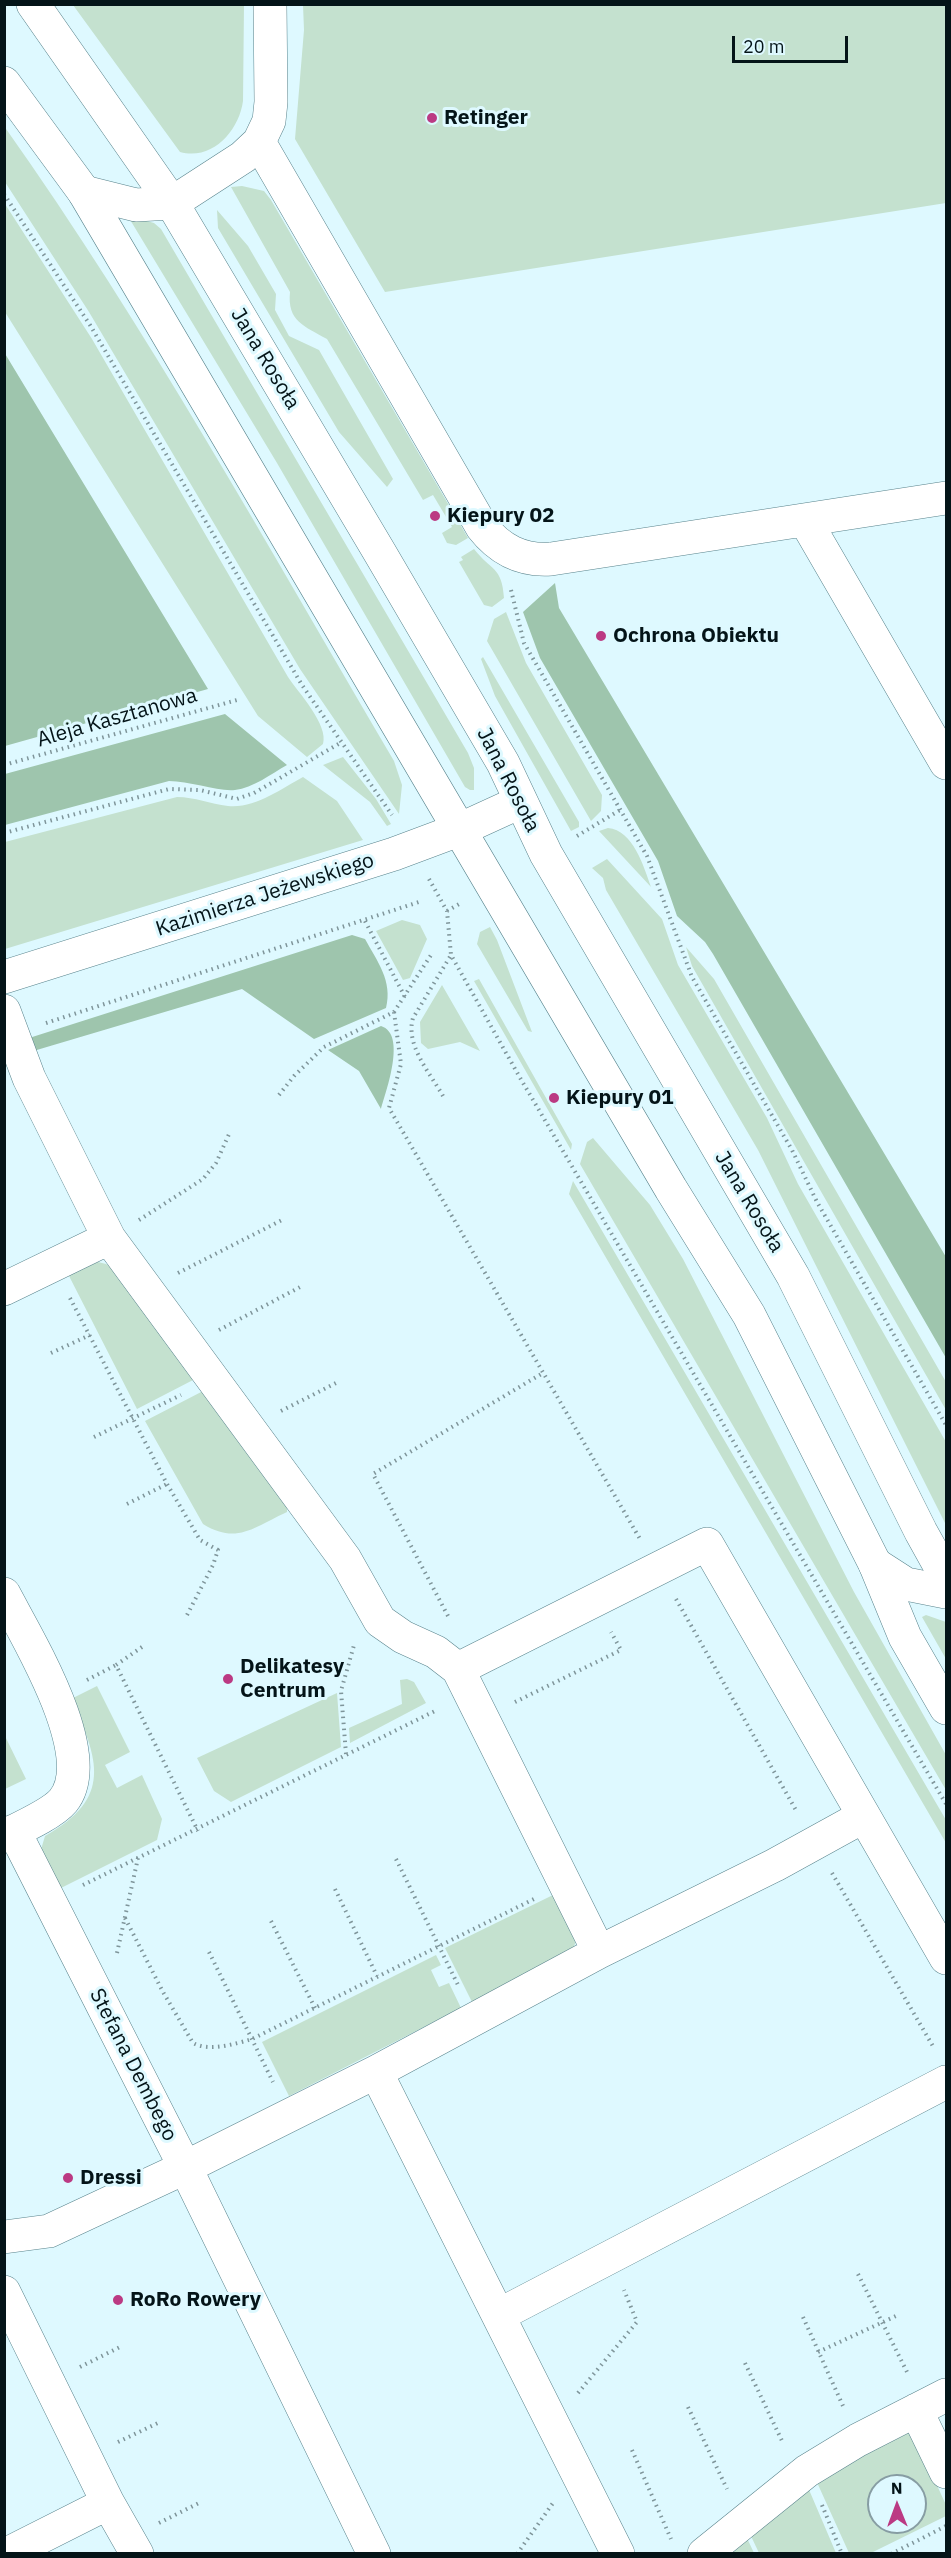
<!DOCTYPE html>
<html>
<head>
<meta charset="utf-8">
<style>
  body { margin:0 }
  #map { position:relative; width:951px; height:2558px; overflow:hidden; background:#def9ff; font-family:"IBM Plex Sans",sans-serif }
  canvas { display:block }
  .frame { position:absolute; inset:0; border:6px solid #041418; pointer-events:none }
  .north { position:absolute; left:867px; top:2474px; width:60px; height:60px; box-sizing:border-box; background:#def9ff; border:2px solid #879da3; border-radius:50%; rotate:359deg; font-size:16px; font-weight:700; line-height:24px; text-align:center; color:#041418 }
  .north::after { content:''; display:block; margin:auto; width:21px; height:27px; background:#bb3a83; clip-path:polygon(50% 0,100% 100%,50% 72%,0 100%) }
  .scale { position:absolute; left:732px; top:36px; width:116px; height:27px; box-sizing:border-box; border:3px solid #041418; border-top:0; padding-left:8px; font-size:18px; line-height:21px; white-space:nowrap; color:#041418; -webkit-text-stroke:4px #def9ff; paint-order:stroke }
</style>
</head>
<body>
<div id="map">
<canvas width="951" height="2558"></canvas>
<div class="frame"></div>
<div class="north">N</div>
<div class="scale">20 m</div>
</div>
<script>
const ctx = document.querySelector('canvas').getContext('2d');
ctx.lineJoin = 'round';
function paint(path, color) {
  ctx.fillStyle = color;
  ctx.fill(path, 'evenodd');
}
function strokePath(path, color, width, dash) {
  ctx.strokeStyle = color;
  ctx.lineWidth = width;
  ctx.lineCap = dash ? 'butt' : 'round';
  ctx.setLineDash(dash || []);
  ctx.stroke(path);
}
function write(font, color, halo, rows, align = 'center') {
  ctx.font = font + ' "IBM Plex Sans",sans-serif';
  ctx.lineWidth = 6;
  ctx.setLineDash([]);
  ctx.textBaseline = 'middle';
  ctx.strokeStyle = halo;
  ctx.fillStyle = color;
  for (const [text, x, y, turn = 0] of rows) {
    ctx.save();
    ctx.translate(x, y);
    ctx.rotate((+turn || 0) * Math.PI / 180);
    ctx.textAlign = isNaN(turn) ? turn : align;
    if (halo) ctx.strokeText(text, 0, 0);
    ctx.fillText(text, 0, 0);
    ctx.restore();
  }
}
const green = new Path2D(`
  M 73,5 L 244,5 L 243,101 C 239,131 212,161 180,152 Z
  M 303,5 L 946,5 L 946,203 L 385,292 L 295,139 L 304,30 Z
  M 4,126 C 148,329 268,547 394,761 L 402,785 L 399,814 L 300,669 L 89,312 L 5,182 Z
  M 242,186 L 264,191 L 271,200 L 468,538 L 456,545 L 447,543 L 442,533 L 452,527 L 433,495 L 423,500 L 327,339 C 304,326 287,321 290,292 L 231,187 Z
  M 5,204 L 92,339 L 288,677 C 298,692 329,725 323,744 L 307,757 L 258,716 L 5,312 Z
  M 217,210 L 248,246 L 276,294 L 275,310 L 289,336 L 319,350 L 393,479 L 387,487 L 339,432 L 218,228 Z
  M 132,217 L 154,223 L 161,229 L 468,753 L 474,768 L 474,790 L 470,790 L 465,787 L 277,463 L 129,218 Z
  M 474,549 C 491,571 502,566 504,598 L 492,607 L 484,605 L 459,562 L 463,560 L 461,557 Z
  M 506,612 L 526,663 L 602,795 L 601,811 L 591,821 L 487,641 L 494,619 Z
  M 483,657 L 579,822 L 579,827 L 571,831 L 495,696 L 481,659 Z
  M 343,757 L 376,799 L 391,824 L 387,826 L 370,802 L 323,765 Z
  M 303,777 L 337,801 L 363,840 L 5,949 L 5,842 L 177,797 C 195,797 210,804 228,806 C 254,809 281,789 303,777 Z
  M 608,828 C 633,830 644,867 651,887 L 599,831 Z
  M 607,859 L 662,919 L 678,965 L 767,1118 L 798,1184 L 946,1442 L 946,1525 L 758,1150 L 606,890 L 603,878 L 592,868 Z
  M 402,920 L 420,925 L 427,939 L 410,978 L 403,980 L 376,931 Z
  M 490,927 L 497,940 L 532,1032 L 528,1031 L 477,944 L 480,932 Z
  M 686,947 L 714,979 L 946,1382 L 946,1410 L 692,966 Z
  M 479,979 L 572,1144 L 571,1150 L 474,981 Z
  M 442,985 L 480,1051 L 460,1042 L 428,1049 L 421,1043 L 420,1022 Z
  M 593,1138 L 650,1205 L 683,1259 L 854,1592 L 946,1755 L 946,1790 L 580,1164 L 587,1142 Z
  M 573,1181 L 946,1820 L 946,1843 L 569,1194 Z
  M 98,1262 L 106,1264 L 117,1272 L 195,1379 L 137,1409 L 68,1274 L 87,1264 Z
  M 205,1390 L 287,1501 L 287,1512 C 254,1527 237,1545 203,1524 L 145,1421 Z
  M 926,1615 L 946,1622 L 946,1659 L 922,1617 Z
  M 407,1679 L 414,1682 L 426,1703 L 350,1743 L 349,1728 L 402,1704 L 400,1680 Z
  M 97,1686 L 130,1752 L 105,1765 L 117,1788 L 142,1775 L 162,1819 L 157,1840 L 59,1889 L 40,1853 L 45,1836 C 113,1798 99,1760 71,1699 Z
  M 337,1693 L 341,1747 L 231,1802 L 214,1791 L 197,1758 Z
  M 4,1734 L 26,1779 L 5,1789 L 4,1789 Z
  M 553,1895 L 576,1941 L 572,1952 L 472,2002 L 445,1948 Z
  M 436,1955 L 441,1965 L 431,1970 L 439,1987 L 449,1983 L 461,2008 L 289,2096 L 262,2042 Z
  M 909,2424 L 946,2505 L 946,2516 L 871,2553 L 849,2553 L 815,2478 ZM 879,2486 L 915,2486 L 915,2522 L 879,2522 Z
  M 807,2485 L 836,2553 L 759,2553 L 750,2534 Z
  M 746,2536 L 754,2553 L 726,2554 Z`);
const forest = new Path2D(`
  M 4,352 L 208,689 L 5,746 L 4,746 Z
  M 555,583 L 559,608 L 946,1257 L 946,1358 L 713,954 L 705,942 L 677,916 L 658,861 L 540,658 L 523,612 Z
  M 225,714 L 287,765 C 271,774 253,788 235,790 C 219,792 190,781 169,781 L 5,825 L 5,774 Z
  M 352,935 L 365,939 C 377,961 393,981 386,1008 L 314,1039 L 242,989 L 30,1052 L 26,1039 Z
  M 381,1026 C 407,1034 386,1091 381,1109 L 359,1071 L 328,1050 Z`);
const path = new Path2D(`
  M 4,194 L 90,325 L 302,685 L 392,815
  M 511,590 L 524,643 L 647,856 L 692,977 L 792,1150 L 817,1202 L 946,1425
  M 4,765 L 237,700
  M 4,833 L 169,789 L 200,790 L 237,799 L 254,793 L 342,742
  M 577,836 L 620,810
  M 429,879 L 447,911 L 451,955 L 519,1076 L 946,1804
  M 447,911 L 461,903
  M 365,921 L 405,997
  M 394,1012 L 401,1064 L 389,1108 L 640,1539
  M 46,1023 L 419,902
  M 279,1095 L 294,1076 L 324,1047 L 394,1012 L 431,955
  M 443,1096 C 430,1073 405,1045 413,1018 L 451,955
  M 139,1220 L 203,1179 L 216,1163 L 230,1132
  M 178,1273 L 284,1219
  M 70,1298 L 167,1484 L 200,1540 L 218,1550 L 213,1565 L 186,1617
  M 219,1330 L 302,1286
  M 51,1353 L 90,1335
  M 281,1411 L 336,1383
  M 94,1437 L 181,1395
  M 127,1504 L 167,1484
  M 676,1599 L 797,1812
  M 448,1616 L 373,1474 L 543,1373
  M 142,1647 L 116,1665 L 198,1831
  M 87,1680 L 116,1665
  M 515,1702 L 621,1650 L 611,1632
  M 346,1754 L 341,1691 L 354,1645
  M 396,1859 L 459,1987
  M 832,1873 L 934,2048
  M 83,1885 L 437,1710
  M 335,1889 L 377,1976
  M 125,1918 L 163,1992 L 193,2043 C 209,2052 235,2044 252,2039 L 534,1899
  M 271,1921 L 315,2008
  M 209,1952 L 273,2082
  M 117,1953 L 138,1858
  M 858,2274 L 908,2374
  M 803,2317 L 843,2406
  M 818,2352 L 896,2316
  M 745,2363 L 783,2443
  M 80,2367 L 122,2346
  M 578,2393 L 637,2322 L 624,2290
  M 688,2407 L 727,2489
  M 118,2442 L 160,2422
  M 632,2450 L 671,2539
  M 822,2505 L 842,2554
  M 159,2523 L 201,2502
  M 517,2554 L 553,2503
  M 891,2554 L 946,2526`);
const street = new Path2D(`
  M 259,142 L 482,527 C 500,550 522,561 551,559 L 946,498
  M 84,192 L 136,205 L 172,203 L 243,157 L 259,142 L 269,121 L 271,102 L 270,4
  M 805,520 L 946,763
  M 4,977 L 394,854 L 461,829 L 520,802
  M 4,1011 L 29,1078 L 109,1238 L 345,1559 L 380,1621 L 403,1637 L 436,1652 L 458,1669
  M 4,1289 L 109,1238
  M 875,1564 L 906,1584 L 946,1592
  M 4,1594 C 27,1638 100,1756 63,1801 C 52,1814 20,1828 4,1836
  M 14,1831 L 192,2181 L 374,2554
  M 599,1952 L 458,1669 L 707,1544 L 946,1958
  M 376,2072 L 618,2554
  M 4,2237 L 49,2231 L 184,2168 L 376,2072 L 599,1952 L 775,1865 L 864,1816
  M 4,2292 L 108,2503 L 137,2554
  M 499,2315 L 946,2082
  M 916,2410 L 946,2472
  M 7,2554 L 108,2503
  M 704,2554 L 807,2471 L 858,2440 L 946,2395`);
const secondary = new Path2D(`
  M 33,4 L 172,203 L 380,553 L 503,763 L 546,854 L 793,1276 L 921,1532 L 946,1577
  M 4,83 L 84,192 L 671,1189 L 749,1315 L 875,1564 L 905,1637 L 946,1708`);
const markers = [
  [432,118,6,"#bb3a83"],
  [435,516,6,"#bb3a83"],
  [601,636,6,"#bb3a83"],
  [554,1098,6,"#bb3a83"],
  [228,1679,6,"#bb3a83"],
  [68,2178,6,"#bb3a83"],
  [118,2300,6,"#bb3a83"]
];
const poiNames = [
  ["Retinger",444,118],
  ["Kiepury 02",447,516],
  ["Ochrona Obiektu",613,636],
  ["Kiepury 01",566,1098],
  ["Delikatesy",240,1667],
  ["Centrum",240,1691],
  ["Dressi",80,2178],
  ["RoRo Rowery",130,2300]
];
const streetNames = [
  ["Jana Rosoła",265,359,59],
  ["Aleja Kasztanowa",117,718,-16],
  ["Jana Rosoła",508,780,63],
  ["Kazimierza Jeżewskiego",265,895,-18],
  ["Jana Rosoła",749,1202,59],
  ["Stefana Dembego",133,2065,63]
];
paint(green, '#c4e1cf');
paint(forest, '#9ec5ad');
strokePath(street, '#58838c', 34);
strokePath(secondary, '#58838c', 34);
strokePath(path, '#7f959a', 4, [1.5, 4.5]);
strokePath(street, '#fff', 33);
strokePath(secondary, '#fff', 33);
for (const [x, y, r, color] of markers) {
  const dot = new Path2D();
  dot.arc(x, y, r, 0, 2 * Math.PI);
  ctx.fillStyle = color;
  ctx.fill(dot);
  strokePath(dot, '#def9ff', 2);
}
write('bold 21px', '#041418', '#def9ff', poiNames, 'left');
write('21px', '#041418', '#def9ff', streetNames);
</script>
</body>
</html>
